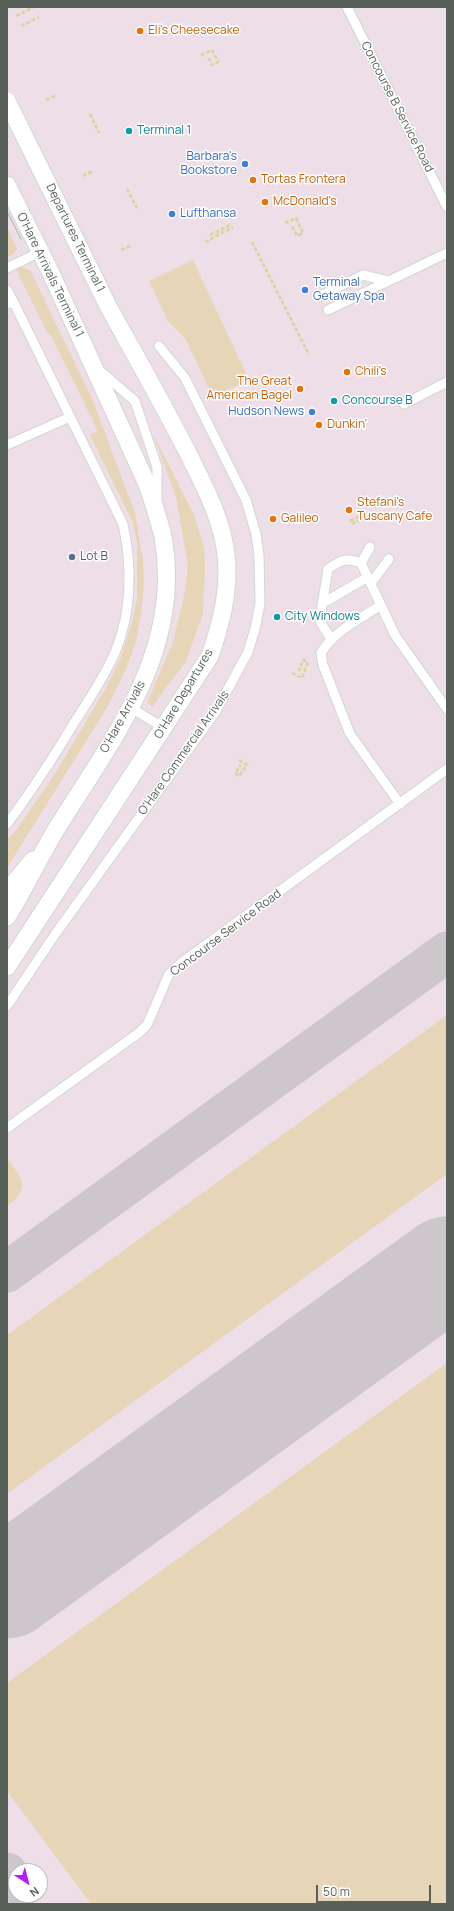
<!DOCTYPE html>
<html>
<head>
<meta charset="utf-8">
<style>
  body { margin:0 }
  #map { position:relative; width:454px; height:1911px; overflow:hidden; background:#eddee7; font-family:Manrope,sans-serif }
  canvas { display:block }
  .frame { position:absolute; inset:0; border:8px solid #586159; pointer-events:none }
  .north { position:absolute; left:8px; top:1863px; width:40px; height:40px; box-sizing:border-box; background:#fff; border:1px solid #bcc0bd; border-radius:50%; rotate:144deg; font-size:11px; font-weight:700; line-height:16px; text-align:center; color:#586159 }
  .north::after { content:''; display:block; margin:auto; width:14px; height:18px; background:#b51af7; clip-path:polygon(50% 0,100% 100%,50% 72%,0 100%) }
  .scale { position:absolute; left:316px; top:1885px; width:115px; height:18px; box-sizing:border-box; border:2px solid #586159; border-top:0; padding-left:5px; font-size:12px; line-height:14px; white-space:nowrap; color:#586159; -webkit-text-stroke:3px #fff; paint-order:stroke }
</style>
</head>
<body>
<div id="map">
<canvas width="454" height="1911"></canvas>
<div class="frame"></div>
<div class="north">N</div>
<div class="scale">50 m</div>
</div>
<script>
const ctx = document.querySelector('canvas').getContext('2d');
ctx.lineJoin = 'round';
function paint(path, color) {
  ctx.fillStyle = color;
  ctx.fill(path, 'evenodd');
}
function strokePath(path, color, width, dash) {
  ctx.strokeStyle = color;
  ctx.lineWidth = width;
  ctx.lineCap = dash ? 'butt' : 'round';
  ctx.setLineDash(dash || []);
  ctx.stroke(path);
}
function write(font, color, halo, rows, align = 'center') {
  ctx.font = font + ' Manrope,sans-serif';
  ctx.lineWidth = 3;
  ctx.setLineDash([]);
  ctx.textBaseline = 'middle';
  ctx.strokeStyle = halo;
  ctx.fillStyle = color;
  for (const [text, x, y, turn = 0] of rows) {
    ctx.save();
    ctx.translate(x, y);
    ctx.rotate((+turn || 0) * Math.PI / 180);
    ctx.textAlign = isNaN(turn) ? turn : align;
    if (halo) ctx.strokeText(text, 0, 0);
    ctx.fillText(text, 0, 0);
    ctx.restore();
  }
}
const green = new Path2D(`
  M 7,227 L 17,249 L 14,254 L 7,257 Z
  M 193,260 L 249,380 L 213,397 L 185,338 L 168,321 L 149,281 Z
  M 20,267 L 30,270 L 91,396 L 135,513 L 143,561 L 144,585 L 141,613 L 136,642 L 126,669 L 108,706 L 7,868 L 7,839 L 14,833 L 55,774 L 107,686 L 121,657 L 132,623 L 137,599 L 137,543 L 133,523 L 90,435 L 96,432 L 97,429 L 50,334 L 48,334 L 16,269 Z
  M 153,434 L 194,515 L 204,547 L 205,565 L 203,614 L 186,661 L 152,707 L 147,703 L 173,642 L 185,592 L 188,565 L 176,497 Z
  M 447,1015 L 447,1174 L 7,1494 L 7,1335 Z
  M 7,1158 C 22,1179 32,1188 7,1206 Z
  M 447,1363 L 447,1904 L 91,1904 L 7,1791 L 7,1683 Z`);
const taxiway = new Path2D(`
  M 7,1272 L 447,952
  M 7,1873 L 16,1885`);
const runway = new Path2D(`
  M 7,1587 L 447,1268`);
const path = new Path2D(`
  M 16,16 L 34,7
  M 21,26 L 39,17
  M 201,55 L 212,50 L 218,62 L 212,65 L 208,56
  M 46,100 L 55,96
  M 90,114 L 99,133
  M 83,176 L 93,171
  M 127,189 L 137,208
  M 285,223 L 296,218 L 303,233 L 297,236 L 292,226
  M 210,235 L 232,224
  M 205,242 L 233,227
  M 252,242 L 309,355
  M 121,250 L 130,246
  M 350,521 L 367,513
  M 352,524 L 368,516
  M 292,673 L 302,678 L 308,662 L 303,660 L 299,671
  M 239,760 L 247,765 L 239,776 L 235,773 L 241,765`);
const service = new Path2D(`
  M 347,7 L 447,207
  M 7,268 L 40,252
  M 7,290 L 13,301
  M 320,296 L 363,275 L 388,281
  M 7,304 L 13,301 L 123,524 C 132,564 132,611 116,650 C 106,675 89,699 74,723 C 53,758 31,792 7,824
  M 328,310 L 447,253
  M 99,370 L 135,401 L 157,467 L 157,499
  M 404,404 L 447,382
  M 7,445 L 70,417
  M 370,547 L 361,563 L 395,635 L 447,709
  M 371,583 L 389,559
  M 323,603 L 368,577
  M 381,605 C 360,619 334,631 321,653 L 323,665 L 350,734 L 400,804
  M 331,639 L 321,623 L 320,618 L 328,569 C 341,560 346,557 361,563
  M 131,708 L 164,728
  M 7,1006 L 56,933 L 216,711 L 248,652 L 255,629 L 260,604 L 259,555 L 256,534 L 246,500 L 185,378 L 159,346
  M 7,1128 L 140,1032 L 147,1025 L 169,974 L 181,963 L 447,769`);
const minor = new Path2D(`
  M 7,185 L 49,269 L 147,484 C 153,502 159,519 163,537 C 183,646 117,733 62,820 C 42,851 27,885 7,917
  M 7,891 L 33,860
  M 7,967 L 210,656 C 221,624 230,590 226,555 C 222,518 204,486 188,453 C 163,404 135,355 108,306`);
const tram = new Path2D(`
  M 7,211 L 21,239`);
const minorBridge = new Path2D(`
  M 7,101 L 108,306`);
const markers = [
  [140,31,4,"#e8710a"],
  [129,131,4,"#0f9aa8"],
  [245,164,4,"#3f7fe0"],
  [253,180,4,"#e8710a"],
  [265,202,4,"#e8710a"],
  [172,214,4,"#3f7fe0"],
  [305,290,4,"#3f7fe0"],
  [347,372,4,"#e8710a"],
  [300,389,4,"#e8710a"],
  [334,401,4,"#0f9aa8"],
  [312,412,4,"#3f7fe0"],
  [319,425,4,"#e8710a"],
  [349,510,4,"#e8710a"],
  [273,519,4,"#e8710a"],
  [72,557,4,"#5c6f8a"],
  [277,617,4,"#0f9aa8"]
];
const foodNames = [
  ["Eli's Cheesecake",148,31],
  ["Tortas Frontera",261,180],
  ["McDonald's",273,202],
  ["Chili's",355,372],
  ["The Great",292,382,"right"],
  ["American Bagel",292,396,"right"],
  ["Dunkin'",327,425],
  ["Stefani's",357,503],
  ["Tuscany Cafe",357,517],
  ["Galileo",281,519]
];
const streetNames = [
  ["Concourse B Service Road",397,107,63],
  ["Departures Terminal 1",75,238,64],
  ["O'Hare Arrivals Terminal 1",50,275,64],
  ["O'Hare Departures",184,694,-59],
  ["O'Hare Arrivals",123,717,-61],
  ["O'Hare Commercial Arrivals",184,753,-55],
  ["Concourse Service Road",226,933,-37]
];
const cultureNames = [
  ["Terminal 1",137,131],
  ["Concourse B",342,401],
  ["City Windows",285,617]
];
const shopNames = [
  ["Barbara's",237,157],
  ["Bookstore",237,171],
  ["Lufthansa",180,214,"left"],
  ["Terminal",313,283,"left"],
  ["Getaway Spa",313,297,"left"],
  ["Hudson News",304,412]
];
const serviceNames = [
  ["Lot B",80,557]
];
paint(green, '#e7d5b8');
strokePath(taxiway, '#cdc6ca', 41);
strokePath(runway, '#cdc6ca', 103);
strokePath(service, '#d0d8d2', 11);
strokePath(minor, '#d0d8d2', 19);
strokePath(path, '#dad39a', 2.5, [4, 2]);
strokePath(service, '#fff', 9);
strokePath(minor, '#fff', 17);
strokePath(tram, '#adafad', 1);
strokePath(minorBridge, '#d0d8d2', 19, []);
strokePath(minorBridge, '#fff', 17);
for (const [x, y, r, color] of markers) {
  const dot = new Path2D();
  dot.arc(x, y, r, 0, 2 * Math.PI);
  ctx.fillStyle = color;
  ctx.fill(dot);
  strokePath(dot, '#fff', 1.5);
}
write('12px', '#c56008', '#fff', foodNames, 'left');
write('12px', '#586159', '#fff', streetNames);
write('12px', '#0d838f', '#fff', cultureNames, 'left');
write('12px', '#366cbe', '#fff', shopNames, 'right');
write('12px', '#4e5e75', '#fff', serviceNames, 'left');
</script>
</body>
</html>
